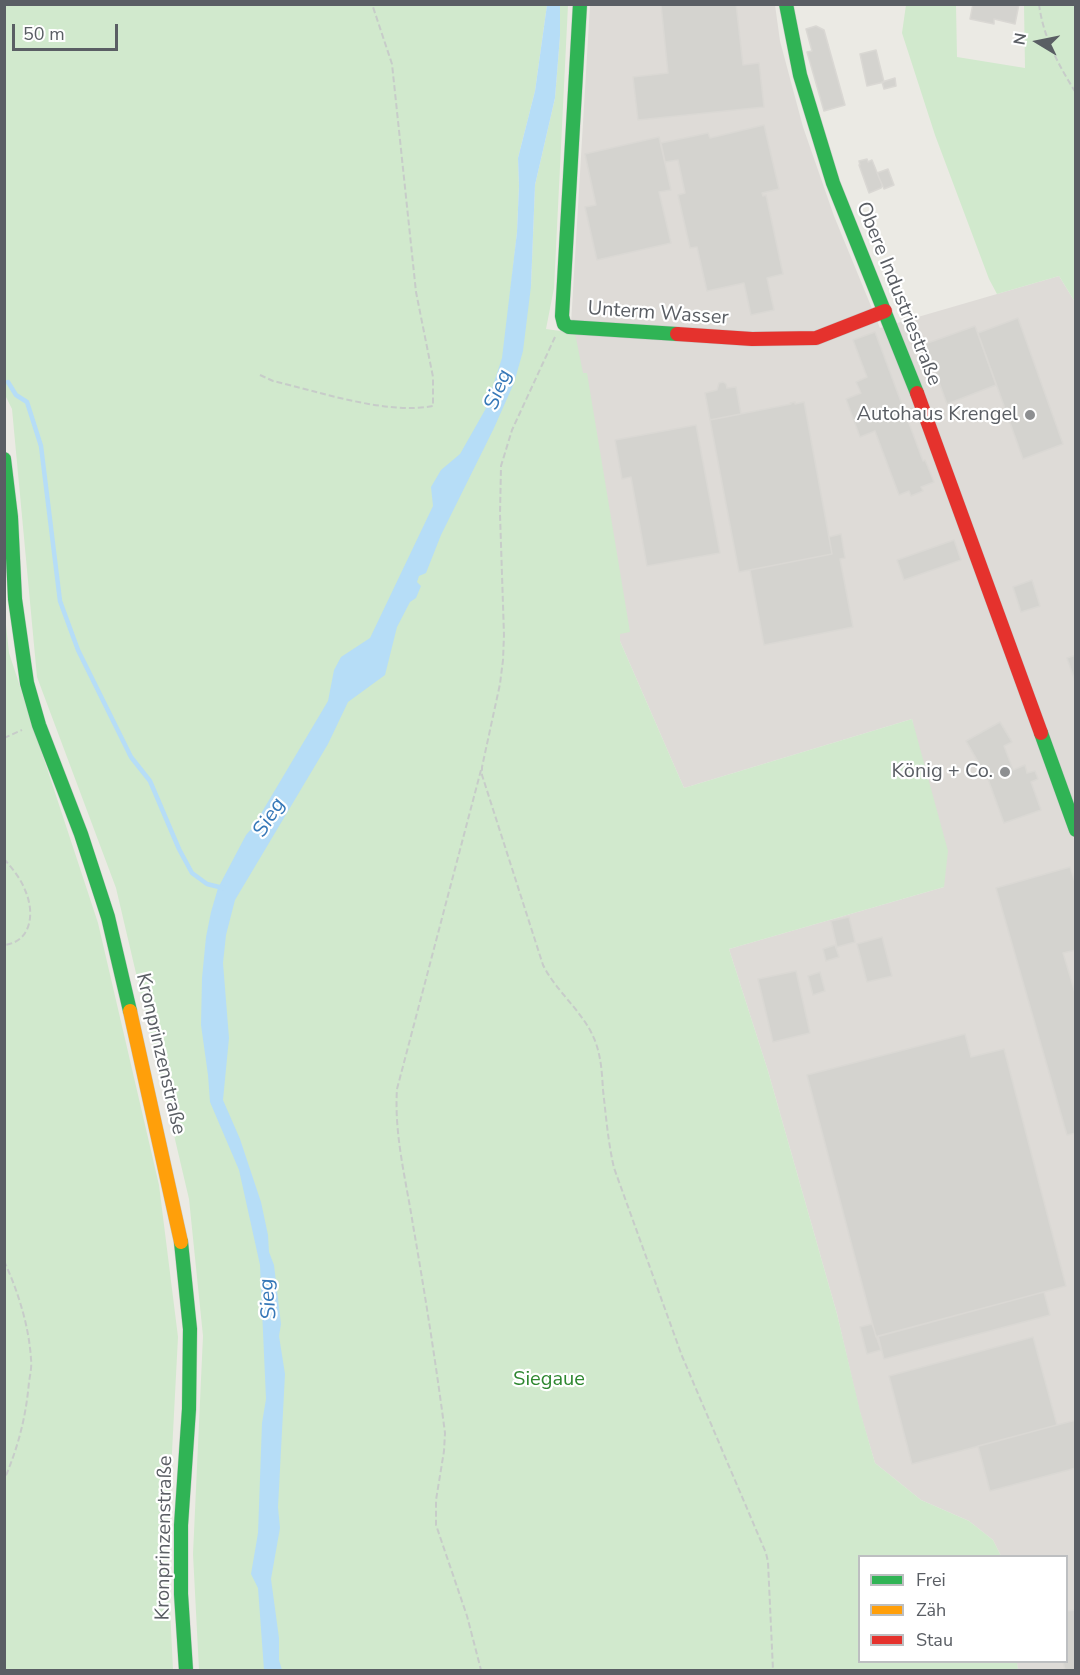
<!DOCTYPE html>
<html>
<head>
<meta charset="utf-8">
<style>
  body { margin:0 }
  #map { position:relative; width:1080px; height:1675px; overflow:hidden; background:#ebeae4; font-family:"Nunito Sans",sans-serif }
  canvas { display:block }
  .frame { position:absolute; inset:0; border:6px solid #5a5e64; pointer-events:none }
  .legend { position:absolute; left:858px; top:1555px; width:210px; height:108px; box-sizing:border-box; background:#fff; border:2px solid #bdbfc1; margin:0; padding:8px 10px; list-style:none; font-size:18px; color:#5a5e64 }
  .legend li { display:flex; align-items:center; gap:12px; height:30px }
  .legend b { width:30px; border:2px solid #bdbfc1 }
  .north { position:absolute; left:1008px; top:12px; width:60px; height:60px; -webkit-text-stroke:4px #fff; paint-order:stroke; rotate:280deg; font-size:16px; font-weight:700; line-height:24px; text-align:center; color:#5a5e64 }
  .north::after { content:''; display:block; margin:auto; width:21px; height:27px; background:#5a5e64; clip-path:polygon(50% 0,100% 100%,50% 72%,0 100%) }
  .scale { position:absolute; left:12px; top:24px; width:106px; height:27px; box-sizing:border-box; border:3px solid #5a5e64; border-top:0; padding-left:8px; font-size:18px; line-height:21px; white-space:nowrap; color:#5a5e64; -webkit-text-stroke:4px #fff; paint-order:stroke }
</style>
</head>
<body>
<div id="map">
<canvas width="1080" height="1675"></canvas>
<div class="frame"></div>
<ul class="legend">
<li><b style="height:8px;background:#30b455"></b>Frei</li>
<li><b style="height:8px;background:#ff9f0a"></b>Zäh</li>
<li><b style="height:8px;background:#e5322d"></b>Stau</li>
</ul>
<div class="north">N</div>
<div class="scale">50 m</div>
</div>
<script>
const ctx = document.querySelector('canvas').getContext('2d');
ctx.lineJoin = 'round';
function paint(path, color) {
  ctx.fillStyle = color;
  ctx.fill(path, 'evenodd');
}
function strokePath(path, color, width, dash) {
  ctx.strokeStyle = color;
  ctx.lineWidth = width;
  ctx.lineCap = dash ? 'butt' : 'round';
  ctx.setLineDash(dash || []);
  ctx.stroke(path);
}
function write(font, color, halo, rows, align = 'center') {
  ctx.font = font + ' "Nunito Sans",sans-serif';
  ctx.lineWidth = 4.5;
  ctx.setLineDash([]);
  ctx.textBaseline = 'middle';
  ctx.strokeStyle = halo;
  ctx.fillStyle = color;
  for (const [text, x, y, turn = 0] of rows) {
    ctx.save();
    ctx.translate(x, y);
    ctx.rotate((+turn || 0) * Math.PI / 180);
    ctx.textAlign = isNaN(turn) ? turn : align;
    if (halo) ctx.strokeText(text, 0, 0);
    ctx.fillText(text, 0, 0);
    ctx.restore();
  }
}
const industrial = new Path2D(`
  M 590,5 L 775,5 L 780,41 L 803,127 L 834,216 L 880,328 L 1059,276 L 1075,302 L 1075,1670 L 1018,1670 L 1017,1664 L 1017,1662 L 1066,1662 L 1066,1556 L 1001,1556 L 993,1540 L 969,1521 L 921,1500 L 875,1463 L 859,1409 L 837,1314 L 768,1071 L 729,949 L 944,887 L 912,719 L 684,788 L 620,641 L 589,409 L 570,341 Z`);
const green = new Path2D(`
  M 4,5 L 547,5 L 535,91 L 518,158 L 519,186 L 517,232 L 507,324 L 531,286 L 535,185 L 555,98 L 560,36 L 560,5 L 568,5 L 554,288 L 546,329 L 575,333 L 583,373 L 587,373 L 630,632 L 620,634 L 620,641 L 684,788 L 912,719 L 948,851 L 944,887 L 729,949 L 768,1071 L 837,1314 L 860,1411 L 875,1463 L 921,1500 L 969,1521 L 993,1540 L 1001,1556 L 860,1556 L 860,1662 L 1017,1662 L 1018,1670 L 199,1670 L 193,1554 L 203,1336 L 189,1199 L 116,888 L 37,677 L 12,409 L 4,393 Z
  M 906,5 L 956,5 L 957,57 L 1025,68 L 1024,5 L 1075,5 L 1075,302 L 1059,276 L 997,294 L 989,279 L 935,135 L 902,33 Z
  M 4,606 L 9,653 L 98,923 L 159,1185 L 178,1337 L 167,1548 L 173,1670 L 5,1670 Z`);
const water = new Path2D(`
  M 547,5 L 560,5 L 560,36 L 555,98 L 535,185 L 531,286 L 523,351 L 514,383 L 494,428 L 441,535 L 426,573 L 419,576 L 417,582 L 421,586 L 416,598 L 410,602 L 397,627 L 385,675 L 348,702 L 328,744 L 235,900 L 226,935 L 223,963 L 229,1038 L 223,1100 L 240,1139 L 261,1202 L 268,1235 L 269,1252 L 274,1265 L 281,1324 L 279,1336 L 285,1374 L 278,1507 L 280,1528 L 271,1579 L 279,1638 L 279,1660 L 282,1670 L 264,1670 L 258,1588 L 251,1574 L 258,1533 L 262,1423 L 266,1399 L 260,1265 L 239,1170 L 210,1102 L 208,1075 L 201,1025 L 202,978 L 206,937 L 211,912 L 218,888 L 246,835 L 253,827 L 328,701 L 334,670 L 341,657 L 370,638 L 433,506 L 431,487 L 441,470 L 460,454 L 485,410 L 502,358 L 517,232 L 519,186 L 518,158 L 535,91 Z`);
const stream = new Path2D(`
  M 8,382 L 16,395 L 27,402 L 41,446 L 60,601 L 78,650 L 131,757 L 150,781 L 179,849 L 192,873 L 207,884 L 223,888`);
const building = new Path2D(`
  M 661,4 L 736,4 L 743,65 L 759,63 L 764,107 L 638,120 L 633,77 L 668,73 Z
  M 973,4 L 1019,4 L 1015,24 L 994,19 L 994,24 L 970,19 Z
  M 816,26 L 824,30 L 845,105 L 824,111 L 807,52 L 812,51 L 806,29 Z
  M 876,50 L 884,82 L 867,86 L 860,54 Z
  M 895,78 L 896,86 L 884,89 L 882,82 Z
  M 764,125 L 779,189 L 762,193 L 763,196 L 766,195 L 783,274 L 767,278 L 774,310 L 751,315 L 744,283 L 707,291 L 697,247 L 690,248 L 678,195 L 685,193 L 678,160 L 665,162 L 661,143 L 708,133 L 710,138 Z
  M 659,137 L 671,190 L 659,192 L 671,243 L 597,260 L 585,207 L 596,205 L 585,154 Z
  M 867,159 L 868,162 L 872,160 L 882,185 L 881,188 L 869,193 L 859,165 L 860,165 L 859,161 Z
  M 888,169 L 894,185 L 884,189 L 877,173 Z
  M 1018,318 L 1063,444 L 1023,459 L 978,333 Z
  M 975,326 L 996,385 L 947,404 L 925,344 Z
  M 875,332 L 923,461 L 925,460 L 934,482 L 921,487 L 923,491 L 911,496 L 909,491 L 899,495 L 875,431 L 860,437 L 846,399 L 861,393 L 856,382 L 867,377 L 853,340 Z
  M 723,382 L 726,384 L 727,388 L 736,387 L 741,414 L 710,420 L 705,393 L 717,390 L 719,383 Z
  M 795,402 L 795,404 L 804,402 L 832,554 L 739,572 L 710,420 L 791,404 L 790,403 Z
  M 696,425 L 720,553 L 647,566 L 631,477 L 622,479 L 615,440 Z
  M 841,534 L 845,558 L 840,559 L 853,627 L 764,645 L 750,570 L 832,554 L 829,537 Z
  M 954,540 L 961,560 L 904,580 L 897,560 Z
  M 1032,580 L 1040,606 L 1021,612 L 1013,587 Z
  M 1076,655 L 1076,684 L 1067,658 Z
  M 1000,722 L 1012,742 L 1004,746 L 1013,770 L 1025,765 L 1027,773 L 1035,771 L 1038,779 L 1031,782 L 1041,810 L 1004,823 L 988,779 L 966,741 Z
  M 1070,867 L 1076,885 L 1076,950 L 1063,953 L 1076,996 L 1076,1133 L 1067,1135 L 996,888 Z
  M 849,917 L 855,942 L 837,947 L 831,921 Z
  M 882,937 L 892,976 L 867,982 L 857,944 Z
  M 835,945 L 839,957 L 826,961 L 823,949 Z
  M 796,971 L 810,1033 L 773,1042 L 758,979 Z
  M 820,972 L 825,991 L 813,995 L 808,976 Z
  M 965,1034 L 971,1057 L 1004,1049 L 1066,1286 L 876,1337 L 807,1075 Z
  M 1044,1292 L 1050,1315 L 884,1359 L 878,1336 Z
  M 872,1324 L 881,1350 L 867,1354 L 860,1327 Z
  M 1033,1337 L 1057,1425 L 912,1464 L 889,1376 Z
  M 1076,1420 L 1076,1468 L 990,1491 L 978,1446 Z
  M 1076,1610 L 1076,1670 L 1065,1670 L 1063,1662 L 1066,1662 L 1066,1611 Z`);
const path = new Path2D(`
  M 1039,4 C 1043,37 1059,66 1076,93
  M 555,337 L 512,430 L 501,466 L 500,514 L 504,635 L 503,660 L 500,684 L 482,767 L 482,775 L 543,965 C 556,991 581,1010 593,1036 C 601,1053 602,1073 603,1090 C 606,1116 608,1142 614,1168 L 682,1356 L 766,1553 L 768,1562 L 773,1670
  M 260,375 L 273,381 C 320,392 387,415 433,406 L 433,377 L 416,292 L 392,64 L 372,4
  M 4,738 L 22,730
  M 481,770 L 397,1089 C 394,1135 406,1180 413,1225 C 425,1294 436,1364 445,1433 L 444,1451 L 436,1500 L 436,1525 L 467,1616 L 481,1670
  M 4,859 C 12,868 21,879 25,890 C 35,912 32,942 4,945
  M 4,1261 C 18,1291 29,1326 31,1359 C 32,1367 30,1375 29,1382 C 26,1417 18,1448 4,1480`);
const fast = new Path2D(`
  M 580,4 L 562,316 L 564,324 L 569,327 L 677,334
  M 786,4 L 800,75 L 833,183 L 917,393
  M 4,459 L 11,517 L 15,599 L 27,683 L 39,725 L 81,834 L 108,917 L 130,1011
  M 1041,733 L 1076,830
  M 181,1242 L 190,1329 L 189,1409 L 181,1525 L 181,1594 L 186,1670`);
const slow = new Path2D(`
  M 130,1011 L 181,1242`);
const jam = new Path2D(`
  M 677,334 L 752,339 L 816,338 L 885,311
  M 917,393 L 1041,733`);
const markers = [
  [1030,415,6,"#8d8f91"],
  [1005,772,6,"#8d8f91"]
];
const streetNames = [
  ["Obere Industriestraße",898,294,68],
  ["Unterm Wasser",658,314,4],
  ["Kronprinzenstraße",160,1054,77],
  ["Kronprinzenstraße",165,1538,-89]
];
const poiNames = [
  ["Autohaus Krengel",1018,415],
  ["König + Co.",993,772]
];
const parkNames = [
  ["Siegaue",549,1380]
];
const waterNames = [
  ["Sieg",499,390,-68],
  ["Sieg",270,818,-58],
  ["Sieg",269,1299,-95]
];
paint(industrial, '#dedbd7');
paint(green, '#d1e9cd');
paint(water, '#b6ddf7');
strokePath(stream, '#b6ddf7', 4.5);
paint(building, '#d4d3cf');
strokePath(building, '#dad8d4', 1.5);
strokePath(fast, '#c7c8c6', 15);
strokePath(slow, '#c7c8c6', 15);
strokePath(jam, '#c7c8c6', 15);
strokePath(path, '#c7ccc9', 2, [6, 3]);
strokePath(fast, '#30b455', 14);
strokePath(slow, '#ff9f0a', 14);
strokePath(jam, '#e5322d', 14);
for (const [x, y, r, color] of markers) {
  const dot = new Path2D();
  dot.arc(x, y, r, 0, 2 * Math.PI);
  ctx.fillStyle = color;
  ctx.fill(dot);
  strokePath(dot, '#fff', 2);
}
write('20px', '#5a5e64', '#fff', streetNames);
write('20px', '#5a5e64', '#fff', poiNames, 'right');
write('20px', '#2e8730', '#fff', parkNames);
write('italic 21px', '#3678b8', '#fff', waterNames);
</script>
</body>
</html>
